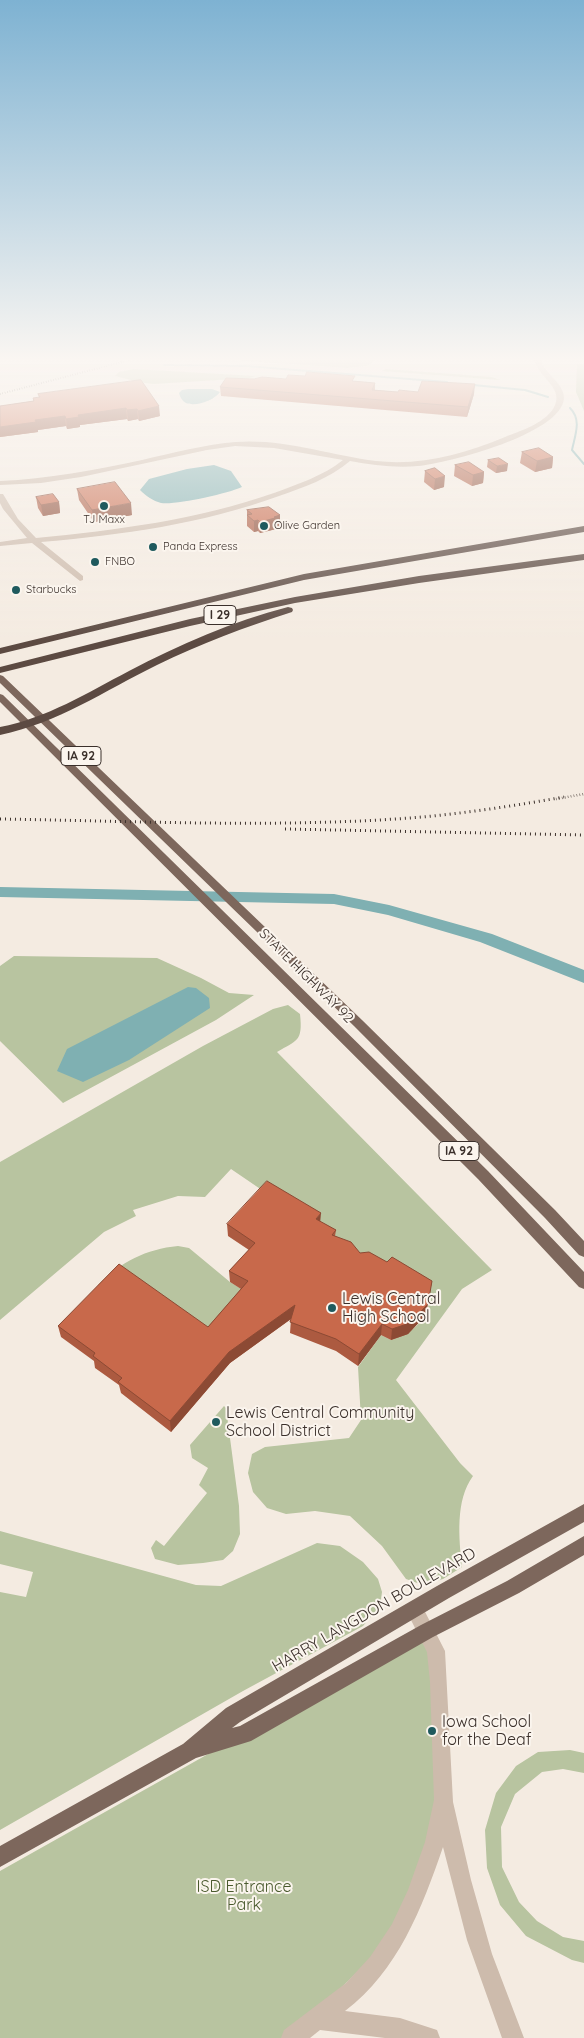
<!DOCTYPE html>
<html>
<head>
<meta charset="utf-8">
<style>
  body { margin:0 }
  canvas { display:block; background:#f4ebe1 }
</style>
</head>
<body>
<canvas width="584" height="2038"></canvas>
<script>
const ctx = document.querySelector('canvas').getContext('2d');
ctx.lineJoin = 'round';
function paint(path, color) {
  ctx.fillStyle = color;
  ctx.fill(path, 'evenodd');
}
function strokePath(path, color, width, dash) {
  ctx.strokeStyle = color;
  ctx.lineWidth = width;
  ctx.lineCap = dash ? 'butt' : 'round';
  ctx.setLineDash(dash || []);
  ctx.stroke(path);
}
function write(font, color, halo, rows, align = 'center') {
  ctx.font = font + ' Quicksand,sans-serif';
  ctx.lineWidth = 4;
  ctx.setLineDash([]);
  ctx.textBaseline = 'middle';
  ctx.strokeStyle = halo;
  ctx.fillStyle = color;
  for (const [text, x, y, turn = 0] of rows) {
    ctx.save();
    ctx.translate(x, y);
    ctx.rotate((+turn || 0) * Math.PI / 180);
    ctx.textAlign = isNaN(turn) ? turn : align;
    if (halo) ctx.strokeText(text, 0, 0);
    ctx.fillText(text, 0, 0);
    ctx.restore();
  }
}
const green = new Path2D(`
  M 193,357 L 376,357 L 376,360 L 367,366 L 347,368 Z
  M 577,364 L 584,364 L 584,411 L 576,392 Z
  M 133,369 L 256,376 L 250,378 L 153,384 L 139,382 L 115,376 L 119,372 Z
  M 386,369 L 492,377 L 500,380 L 382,371 Z
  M 14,956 L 157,958 L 201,978 L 229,993 L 254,995 L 216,1020 L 63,1103 L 0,1041 L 0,966 Z
  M 288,1005 L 300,1014 C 303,1042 297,1040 277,1052 L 492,1270 L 462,1289 L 396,1380 L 460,1463 L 473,1476 C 455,1500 459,1539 462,1567 L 443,1579 L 423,1585 L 406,1579 L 382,1546 L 350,1516 L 315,1511 L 286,1514 L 267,1508 L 253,1492 L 248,1473 L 252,1454 L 265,1447 L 349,1438 L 361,1420 L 358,1367 L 381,1335 L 391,1340 C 414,1332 430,1319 430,1293 L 391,1269 L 385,1274 L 231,1169 L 205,1197 L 178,1196 L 133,1210 L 136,1216 L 104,1232 L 0,1320 L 0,1162 L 203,1046 L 273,1009 Z
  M 178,1246 L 189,1248 L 230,1282 L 248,1293 L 209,1338 L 99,1299 L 98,1285 C 121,1262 146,1249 178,1246 Z
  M 224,1406 L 226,1408 L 239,1506 L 240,1534 L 233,1551 L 223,1560 L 203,1563 L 178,1565 L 155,1559 L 151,1548 L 156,1540 L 164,1546 L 207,1493 L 199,1485 L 208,1468 L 192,1458 L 190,1445 Z
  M 0,1531 L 196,1585 L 221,1586 L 317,1543 L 340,1546 L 363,1562 L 378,1579 L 382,1592 L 380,1606 L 363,1626 L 243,1691 L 0,1830 L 0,1592 L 26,1597 L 33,1572 L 0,1564 Z
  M 427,1631 L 444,1800 L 399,1931 L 290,2038 L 0,2038 L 0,1871 Z
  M 570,1750 L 584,1753 L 584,1773 L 563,1769 L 542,1772 L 515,1794 L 501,1827 L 502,1867 L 519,1902 L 537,1921 L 563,1937 L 584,1941 L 584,1963 L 572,1960 L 526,1936 L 500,1905 L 487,1868 L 485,1830 L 496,1793 L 516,1766 L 538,1752 Z`);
const water = new Path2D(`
  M 188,389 L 212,389 L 220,392 C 215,400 196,407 186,403 C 182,401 180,397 179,393 L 182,390 Z
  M 214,465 L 231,471 L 242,487 C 226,494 177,505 161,503 C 153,501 146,496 140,490 L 149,479 L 187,469 Z
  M 188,987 L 196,988 L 209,998 L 210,1008 L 129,1060 L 83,1082 L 57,1071 L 67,1049 Z`);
const stream = new Path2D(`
  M 164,365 L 246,366 L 447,382
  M 473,385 L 525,390 L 548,397
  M 570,408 C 582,420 575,435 572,450 L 584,464`);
const river = new Path2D(`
  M 0,887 L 334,894 L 389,905 L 492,934 L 584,970 L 584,983 L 480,942 L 388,915 L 334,904 L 0,897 Z`);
const minor = new Path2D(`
  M 534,357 L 540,357 C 543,374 564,382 564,398 C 562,434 448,463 418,466 C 395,468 372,465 350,461 C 329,479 304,487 279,496 C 202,524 122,535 41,542 L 83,576 L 83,580 L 80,581 L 32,543 L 0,546 L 0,542 L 27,538 L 3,509 L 0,503 L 0,494 L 3,494 L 18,519 L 36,538 C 117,530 197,520 274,493 C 298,484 323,476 343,460 L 274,448 L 235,446 L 207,450 L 81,477 L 41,483 L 0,485 L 0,481 C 48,479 95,470 142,460 C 172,453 203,445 235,442 C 282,438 330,455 376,461 C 421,466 464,454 505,437 C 520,431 543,424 553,409 C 567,387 535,377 534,357 Z
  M 415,1601 L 421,1604 L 445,1651 L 453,1802 L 471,1880 L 492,1954 L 524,2038 L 502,2038 L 467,1940 L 443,1847 C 422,1908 398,1971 345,2011 L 400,2018 L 437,2030 L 440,2038 L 385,2038 L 320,2030 L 310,2038 L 281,2038 L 284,2030 L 346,1983 L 370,1957 L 392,1924 L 408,1890 L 425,1842 L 434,1800 L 430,1682 L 427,1652 L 406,1610 L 409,1604 Z`);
const major = new Path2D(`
  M 0,675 L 3,676 L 362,1020 L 555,1210 L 584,1241 L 584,1257 L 579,1255 L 545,1218 L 354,1026 L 0,683 Z
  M 0,694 L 3,695 L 488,1171 L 584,1272 L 584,1289 L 579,1287 L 478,1179 L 0,702 Z
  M 584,1504 L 584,1522 L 449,1598 L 240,1722 L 232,1728 L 240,1726 L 421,1625 L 507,1581 L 584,1536 L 584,1555 L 519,1593 L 433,1637 L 251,1741 L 196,1758 L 0,1867 L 0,1846 L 183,1744 L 226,1708 L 437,1586 Z`);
const highway = new Path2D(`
  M 584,526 L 584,532 L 304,580 L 0,654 L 0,648 L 304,574 Z
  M 584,554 L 584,560 L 419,583 L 295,603 L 190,626 L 0,673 L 0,667 L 190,619 L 295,597 L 419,576 Z
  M 288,607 L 292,608 L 293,610 L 292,612 C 245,627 200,644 157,665 C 104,691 58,723 0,735 L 0,727 C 47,718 87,693 129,671 C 179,645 233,621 288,607 Z`);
const railFar2 = new Path2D(`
  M 0,394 L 141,357`);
const railFar1 = new Path2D(`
  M 556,799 L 584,794`);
const rail = new Path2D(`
  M 0,819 C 136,821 274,828 410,818 C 461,814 513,806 564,797
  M 285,829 L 584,835`);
const wall = new Path2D(`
  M 286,379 L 354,381 L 375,383 L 375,390 L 398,392 L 418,392 L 474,394 L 467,417 L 221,396 L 220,387 Z
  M 141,380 L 160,416 L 139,421 L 138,419 L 128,421 L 127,419 L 80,425 L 80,427 L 67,429 L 66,426 L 38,430 L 38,432 L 0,437 L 0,406 L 33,401 L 33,398 L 39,398 L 38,394 Z
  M 522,452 L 553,457 L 552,468 L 535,472 L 520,463 Z
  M 488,460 L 507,471 L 496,473 L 487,467 Z
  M 455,465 L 484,472 L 483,483 L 472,486 L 454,476 Z
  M 435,468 L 444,487 L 434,490 L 424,482 L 425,471 Z
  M 77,489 L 132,515 L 94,522 L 79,500 Z
  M 36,497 L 59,502 L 60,513 L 43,516 L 38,508 Z
  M 247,510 L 280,515 L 280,526 L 276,527 L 276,529 L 260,533 L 258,531 L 254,532 L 247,526 Z
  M 320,1222 L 336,1230 L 335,1236 L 360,1253 L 426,1315 L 408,1334 L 391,1340 L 381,1335 L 358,1366 L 336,1351 L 290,1333 L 291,1319 L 230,1363 L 171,1432 L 121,1393 L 119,1385 L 95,1368 L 94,1361 L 61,1337 L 58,1326 L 208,1327 L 241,1289 L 230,1282 L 229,1271 L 249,1250 L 228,1236 L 227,1224 Z`);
const shadedWall = new Path2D(`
  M 475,384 L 474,394 L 467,417 L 468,407 Z
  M 159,406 L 160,416 L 139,421 L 138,411 Z
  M 126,408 L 127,419 L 80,425 L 80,427 L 67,429 L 66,419 L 78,415 Z
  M 137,409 L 138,419 L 128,421 L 127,410 Z
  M 65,416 L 66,426 L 38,430 L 38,432 L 0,437 L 0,427 L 35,420 Z
  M 553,457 L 552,468 L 535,472 L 537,461 Z
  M 508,464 L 507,471 L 496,473 L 497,466 Z
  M 484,472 L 483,483 L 472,486 L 473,475 Z
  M 445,476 L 444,487 L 434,490 L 435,479 Z
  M 59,502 L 60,513 L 43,516 L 41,505 Z
  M 131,503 L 132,515 L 94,522 L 92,510 Z
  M 280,515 L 280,526 L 276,527 L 276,529 L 260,533 L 260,522 Z
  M 258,520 L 258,531 L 254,532 L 254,521 Z
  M 321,1213 L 320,1224 L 316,1219 Z
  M 432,1281 L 426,1315 L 408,1334 L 391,1340 L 392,1329 Z
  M 295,1305 L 295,1316 L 230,1363 L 171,1432 L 170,1421 L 229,1352 Z
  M 382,1324 L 381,1335 L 358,1366 L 359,1354 Z`);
const building = new Path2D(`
  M 307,372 L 355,376 L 352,381 L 375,383 L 372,390 L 398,392 L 399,390 L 418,392 L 422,381 L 475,384 L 468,407 L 220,387 L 226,378 L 254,379 L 262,377 L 286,379 L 288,375 L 305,376 Z
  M 141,380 L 159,406 L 138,411 L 137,409 L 127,410 L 126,408 L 78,415 L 79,417 L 66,419 L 65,416 L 35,420 L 36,422 L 0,427 L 0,406 L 34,401 L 33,398 L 40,397 L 38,394 Z
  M 539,448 L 553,457 L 537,461 L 522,452 Z
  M 499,458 L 508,464 L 497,466 L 488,460 Z
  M 469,462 L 484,472 L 473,475 L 455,465 Z
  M 435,468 L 445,476 L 435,479 L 425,471 Z
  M 115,482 L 131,503 L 92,510 L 77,489 Z
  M 53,494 L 59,502 L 41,505 L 36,497 Z
  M 269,507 L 280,515 L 274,517 L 275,518 L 260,522 L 258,520 L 254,521 L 247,515 L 252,514 L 247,510 Z
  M 267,1181 L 321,1213 L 316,1219 L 336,1230 L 332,1235 L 351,1242 L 360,1253 L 369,1252 L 387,1262 L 392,1257 L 432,1281 L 428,1304 L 410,1323 L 392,1329 L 382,1324 L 359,1354 L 336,1339 L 290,1322 L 295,1305 L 229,1352 L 170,1421 L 118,1382 L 122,1378 L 93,1356 L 95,1353 L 58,1326 L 119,1264 L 208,1327 L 248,1281 L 229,1271 L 255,1243 L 227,1224 Z`);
const markers = [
  [104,506,5,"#1f5a5e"],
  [264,526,5,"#1f5a5e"],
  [153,547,5,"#1f5a5e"],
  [95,562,5,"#1f5a5e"],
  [16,590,5,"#1f5a5e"],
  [332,1308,5,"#1f5a5e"],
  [216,1422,5,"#1f5a5e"],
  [432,1731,5,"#1f5a5e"]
];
const farPoinames = [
  ["TJ Maxx",104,520,"center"],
  ["Olive Garden",274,526],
  ["Panda Express",163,547],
  ["FNBO",105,562],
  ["Starbucks",26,590]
];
const shields = [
  [220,615,32],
  [81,756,40],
  [459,1151,40]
];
const shieldNames = [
  ["I 29",220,615],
  ["IA 92",81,756],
  ["IA 92",459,1151]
];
const streetNames = [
  ["STATE HIGHWAY 92",306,976,45]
];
const nearPoinames = [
  ["Lewis Central",342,1299],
  ["High School",342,1317],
  ["Lewis Central Community",226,1413],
  ["School District",226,1431],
  ["Iowa School",442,1722],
  ["for the Deaf",442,1740]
];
const nearStreetnames = [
  ["HARRY LANGDON BOULEVARD",374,1610,-30]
];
const nearParknames = [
  ["ISD Entrance",244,1887],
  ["Park",244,1905]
];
paint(green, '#b8c4a0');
paint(water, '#7fb0b2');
strokePath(stream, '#7fb0b2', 2);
paint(river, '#7fb0b2');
paint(minor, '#cdbbac');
paint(major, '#7d675c');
paint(highway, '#5c4a42');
strokePath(railFar2, '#3b302b', 2, [0.5, 2]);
strokePath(railFar1, '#3b302b', 2.5, [0.5, 2.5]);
strokePath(rail, '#3b302b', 3, [1, 4]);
paint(wall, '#ac5a40');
paint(shadedWall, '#8c4a34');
paint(building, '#c8694b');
strokePath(building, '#8c4a34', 1);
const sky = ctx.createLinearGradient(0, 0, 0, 642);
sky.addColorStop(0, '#7eb2d2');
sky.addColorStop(0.56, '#faf6f2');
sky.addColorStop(1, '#faf6f200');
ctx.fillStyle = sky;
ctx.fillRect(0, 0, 584, 642);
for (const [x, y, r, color] of markers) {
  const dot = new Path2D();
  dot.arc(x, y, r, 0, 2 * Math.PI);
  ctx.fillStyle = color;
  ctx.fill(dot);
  strokePath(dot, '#fbf5ee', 2);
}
write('11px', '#3b302b', '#fbf5ee', farPoinames, 'left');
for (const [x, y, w] of shields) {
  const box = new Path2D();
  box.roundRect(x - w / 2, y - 9.5, w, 19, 4);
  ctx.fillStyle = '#fbf5ee';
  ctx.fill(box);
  strokePath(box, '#3b302b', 1);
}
write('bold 12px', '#3b302b', null, shieldNames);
write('14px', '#3b302b', '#fbf5ee', streetNames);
write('16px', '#3b302b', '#fbf5ee', nearPoinames, 'left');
write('16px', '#3b302b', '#fbf5ee', nearStreetnames);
write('16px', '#4a5a2e', '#fbf5ee', nearParknames);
</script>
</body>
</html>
